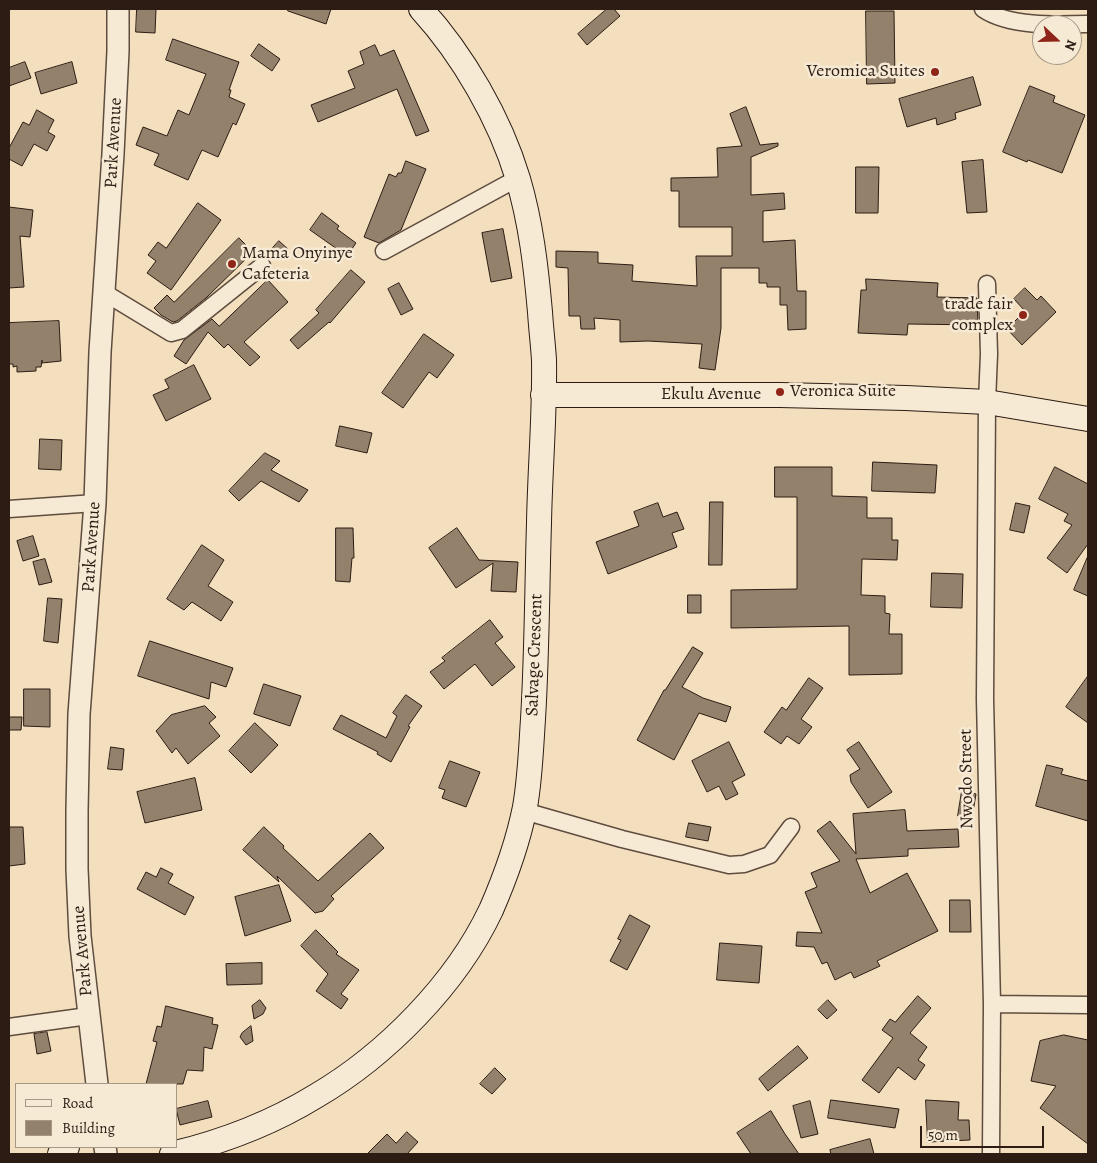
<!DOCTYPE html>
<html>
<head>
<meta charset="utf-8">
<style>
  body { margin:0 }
  #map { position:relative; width:1097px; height:1163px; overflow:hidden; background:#f3debe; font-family:Alegreya,serif }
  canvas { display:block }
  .frame { position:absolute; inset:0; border:10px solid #2c1c13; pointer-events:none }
  .legend { position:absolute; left:15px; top:1083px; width:162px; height:65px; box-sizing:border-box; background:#f7ead5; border:1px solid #a69887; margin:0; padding:6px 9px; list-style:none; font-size:15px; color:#2c1c13 }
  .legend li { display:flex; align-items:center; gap:10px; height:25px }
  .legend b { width:25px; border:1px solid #a69887 }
  .north { position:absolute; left:1032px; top:15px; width:50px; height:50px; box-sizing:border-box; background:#f7ead5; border:1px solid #a69887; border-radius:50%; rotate:111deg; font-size:14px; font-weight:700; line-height:20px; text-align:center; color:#2c1c13 }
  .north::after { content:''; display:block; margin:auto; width:18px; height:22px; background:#8f2418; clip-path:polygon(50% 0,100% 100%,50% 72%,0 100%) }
  .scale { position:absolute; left:920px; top:1126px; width:124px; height:22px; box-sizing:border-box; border:2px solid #2c1c13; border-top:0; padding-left:6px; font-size:15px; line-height:18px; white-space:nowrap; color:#2c1c13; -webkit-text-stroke:4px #f7ead5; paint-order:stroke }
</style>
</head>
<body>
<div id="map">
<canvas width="1097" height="1163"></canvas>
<div class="frame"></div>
<ul class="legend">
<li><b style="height:6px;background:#f7ead5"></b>Road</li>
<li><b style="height:14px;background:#93816c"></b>Building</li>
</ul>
<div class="north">N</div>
<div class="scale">50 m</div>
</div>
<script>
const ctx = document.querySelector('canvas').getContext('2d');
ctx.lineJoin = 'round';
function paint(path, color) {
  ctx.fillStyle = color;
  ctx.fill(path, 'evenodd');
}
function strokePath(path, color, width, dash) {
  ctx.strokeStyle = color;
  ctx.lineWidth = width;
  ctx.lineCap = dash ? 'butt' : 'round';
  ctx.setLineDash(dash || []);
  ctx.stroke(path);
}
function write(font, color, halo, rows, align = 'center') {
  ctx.font = font + ' Alegreya,serif';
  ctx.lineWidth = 5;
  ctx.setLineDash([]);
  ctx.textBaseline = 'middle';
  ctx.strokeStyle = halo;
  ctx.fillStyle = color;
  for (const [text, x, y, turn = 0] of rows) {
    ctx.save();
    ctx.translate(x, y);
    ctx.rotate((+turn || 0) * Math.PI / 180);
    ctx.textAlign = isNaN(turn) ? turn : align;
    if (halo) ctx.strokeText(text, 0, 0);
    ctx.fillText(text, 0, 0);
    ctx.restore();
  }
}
const building = new Path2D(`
  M 137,9 L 156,9 L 155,33 L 136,32 Z
  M 288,9 L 331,9 L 326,24 L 288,11 Z
  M 607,9 L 614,9 L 620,16 L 587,45 L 578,34 Z
  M 866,11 L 894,11 L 895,83 L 867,84 Z
  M 173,39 L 239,62 L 229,90 L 231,90 L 229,97 L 245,104 L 236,125 L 233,123 L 218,157 L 202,150 L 188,180 L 154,165 L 159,154 L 136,145 L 143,127 L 167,136 L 178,110 L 189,115 L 206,74 L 166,60 Z
  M 259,44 L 280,59 L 272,71 L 251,56 Z
  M 375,45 L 380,56 L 394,50 L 429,131 L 416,136 L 397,89 L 318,122 L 311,105 L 355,88 L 348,71 L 364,64 L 360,52 Z
  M 25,62 L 31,78 L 9,86 L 9,68 Z
  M 72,62 L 77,83 L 41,94 L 35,73 Z
  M 973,77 L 981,105 L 955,113 L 956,119 L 937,125 L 936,118 L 907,127 L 899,99 Z
  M 1030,86 L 1055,96 L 1053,102 L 1085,115 L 1062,173 L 1028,160 L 1027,162 L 1003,152 Z
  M 746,107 L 760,145 L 778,143 L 778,146 L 751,157 L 751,195 L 784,193 L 785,209 L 763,211 L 763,242 L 795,240 L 797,291 L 806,291 L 806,329 L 788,330 L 787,305 L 780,305 L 780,287 L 767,287 L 767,283 L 759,283 L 759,268 L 721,268 L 721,328 L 715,370 L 699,368 L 702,344 L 648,341 L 620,342 L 620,320 L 594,318 L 595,329 L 581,329 L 580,316 L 569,316 L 568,268 L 556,267 L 556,251 L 598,252 L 598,263 L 633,265 L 632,281 L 697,286 L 696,256 L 732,256 L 732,227 L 679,227 L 679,191 L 671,191 L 671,178 L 718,177 L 717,148 L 742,146 L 730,114 Z
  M 37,110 L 54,120 L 48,132 L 55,136 L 47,151 L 34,144 L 22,166 L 9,159 L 9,148 L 23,122 L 29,125 Z
  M 983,160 L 987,212 L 967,213 L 962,162 Z
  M 406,161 L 426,169 L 401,230 L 379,243 L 364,237 L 389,174 L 396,177 L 398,173 L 401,173 Z
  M 856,167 L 879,167 L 878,213 L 856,213 Z
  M 198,203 L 221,220 L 171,290 L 147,273 L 156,261 L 148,255 L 158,242 L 166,248 Z
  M 9,207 L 33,210 L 30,237 L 20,236 L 24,287 L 9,288 Z
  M 322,213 L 339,226 L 337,229 L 356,243 L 347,256 L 310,230 Z
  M 503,229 L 512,278 L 491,282 L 482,233 Z
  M 239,238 L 253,252 L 206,298 L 177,321 L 173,322 L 161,315 L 154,308 L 167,295 L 174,302 Z
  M 279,241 L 288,249 L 279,259 L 270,251 Z
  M 351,270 L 365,282 L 330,323 L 329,322 L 298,349 L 290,340 L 319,313 L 316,310 Z
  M 866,279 L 938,283 L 937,297 L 977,298 L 978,325 L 908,324 L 907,335 L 858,333 L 861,290 L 866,290 Z
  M 268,280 L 288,302 L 244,342 L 260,357 L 250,366 L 228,344 L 224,348 L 208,332 L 186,364 L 174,356 L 184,340 L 212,319 L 219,326 Z
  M 399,283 L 413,309 L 401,315 L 388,289 Z
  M 1025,288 L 1037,300 L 1041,296 L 1056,312 L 1022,345 L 1007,329 L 1025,311 L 1014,299 Z
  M 59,321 L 61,361 L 42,363 L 42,360 L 41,367 L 36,367 L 36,371 L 17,372 L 17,366 L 13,367 L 13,364 L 9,364 L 9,323 Z
  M 424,334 L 454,355 L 437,378 L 429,372 L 403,408 L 382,393 Z
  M 194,365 L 211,399 L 166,421 L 153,395 L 169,388 L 165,380 Z
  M 340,426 L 372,433 L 367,453 L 336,446 Z
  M 40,439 L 62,440 L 61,470 L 39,469 Z
  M 265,453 L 280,461 L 271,470 L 308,490 L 299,502 L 261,481 L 239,501 L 229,491 Z
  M 873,462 L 937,465 L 935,493 L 872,491 Z
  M 775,467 L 832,467 L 832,496 L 867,497 L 867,518 L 892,518 L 892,540 L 898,540 L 897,560 L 862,559 L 861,595 L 885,596 L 885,613 L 890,614 L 889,634 L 902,634 L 902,674 L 849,675 L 849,626 L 731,628 L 731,590 L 797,589 L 797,497 L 775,497 Z
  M 1055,467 L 1088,484 L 1088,544 L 1067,573 L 1047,558 L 1072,525 L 1064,521 L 1068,514 L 1039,499 Z
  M 710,502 L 723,502 L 722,565 L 709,565 Z
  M 658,503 L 663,517 L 677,512 L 684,529 L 672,533 L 677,547 L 608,574 L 596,542 L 639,526 L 634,512 Z
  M 1016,503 L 1030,506 L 1024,533 L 1010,530 Z
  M 336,528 L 353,528 L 354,558 L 352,558 L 350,582 L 336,581 Z
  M 457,528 L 479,560 L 518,562 L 516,592 L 491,591 L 493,563 L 456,588 L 429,548 Z
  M 33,536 L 39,556 L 23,561 L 17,541 Z
  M 202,545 L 224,560 L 208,586 L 233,602 L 221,621 L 192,602 L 184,610 L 167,599 Z
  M 1088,556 L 1088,596 L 1074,590 Z
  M 45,559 L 52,582 L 39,585 L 33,562 Z
  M 932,573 L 963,574 L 962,608 L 931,607 Z
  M 688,595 L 701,595 L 701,613 L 688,613 Z
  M 48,598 L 62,599 L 58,643 L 44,641 Z
  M 490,620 L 503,637 L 495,643 L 515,667 L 492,686 L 475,664 L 444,689 L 430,672 L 445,661 L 442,658 Z
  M 150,641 L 233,668 L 226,687 L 211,682 L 209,699 L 138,676 Z
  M 693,647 L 703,653 L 682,687 L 703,698 L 731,707 L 726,722 L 699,713 L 674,760 L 637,740 L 664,690 L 665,690 Z
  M 1088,676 L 1088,723 L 1066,707 Z
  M 809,678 L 823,688 L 801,719 L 812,727 L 799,744 L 787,736 L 781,744 L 764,732 L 782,707 L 786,710 Z
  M 264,684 L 301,696 L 290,726 L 254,714 Z
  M 24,689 L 50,689 L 50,727 L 24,726 Z
  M 406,695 L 422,706 L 408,726 L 410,727 L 391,762 L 377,754 L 378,752 L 333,729 L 341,715 L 386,738 L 397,716 L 393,713 Z
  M 205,706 L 216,717 L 209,723 L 220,736 L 188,764 L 176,748 L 172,753 L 156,731 L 171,715 Z
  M 9,717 L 22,717 L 21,730 L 9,730 Z
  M 255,723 L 278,745 L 251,773 L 229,751 Z
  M 729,742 L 745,775 L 732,782 L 738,794 L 726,800 L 719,786 L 707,792 L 692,761 Z
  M 859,742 L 892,792 L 868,808 L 851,782 L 850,775 L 860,769 L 847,750 Z
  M 111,747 L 124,749 L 122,770 L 108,769 Z
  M 450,761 L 480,772 L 466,807 L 442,798 L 445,790 L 439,788 Z
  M 1047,765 L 1063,769 L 1061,774 L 1088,781 L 1088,821 L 1036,806 Z
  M 195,778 L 202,810 L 145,823 L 137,792 Z
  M 962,791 L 976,794 L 972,818 L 958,816 Z
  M 905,810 L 907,831 L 958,829 L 959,847 L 908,849 L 908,856 L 856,859 L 870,893 L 907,873 L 938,931 L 877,961 L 880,966 L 854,978 L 851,972 L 835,980 L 827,962 L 822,964 L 814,947 L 796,946 L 797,932 L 822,933 L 805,892 L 817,887 L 811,873 L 840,861 L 817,831 L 830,821 L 856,854 L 853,814 Z
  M 689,823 L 711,827 L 708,841 L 686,837 Z
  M 9,827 L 23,827 L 25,864 L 9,866 Z
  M 264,827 L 284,846 L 283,848 L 318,881 L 370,833 L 384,848 L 331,896 L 334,899 L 323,911 L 315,913 L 277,876 L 279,882 L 243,850 Z
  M 161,868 L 173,874 L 168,883 L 194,897 L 185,915 L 137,889 L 146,872 L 156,877 Z
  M 279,885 L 291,921 L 245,936 L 235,897 Z
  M 950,900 L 970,900 L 971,932 L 950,932 Z
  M 630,915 L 650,926 L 627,970 L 610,961 L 621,940 L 618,939 Z
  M 316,930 L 338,952 L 336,954 L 359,970 L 341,994 L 348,999 L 341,1009 L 316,991 L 328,974 L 301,946 Z
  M 720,943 L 762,946 L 759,983 L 717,980 Z
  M 262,963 L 262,984 L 227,985 L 226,964 Z
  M 918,996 L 931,1008 L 910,1033 L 927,1047 L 918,1060 L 925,1065 L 915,1080 L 898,1067 L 879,1093 L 862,1080 L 893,1038 L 882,1030 L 890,1019 L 895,1022 Z
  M 260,1000 L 266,1008 L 263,1014 L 254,1019 L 252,1006 Z
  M 828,1000 L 837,1010 L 827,1019 L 818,1010 Z
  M 166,1006 L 213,1018 L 212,1024 L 218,1025 L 212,1049 L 204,1047 L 203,1071 L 187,1070 L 183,1084 L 146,1084 L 157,1042 L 153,1041 L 157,1026 L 161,1027 Z
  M 251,1026 L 253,1041 L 246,1045 L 240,1037 L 242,1033 Z
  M 47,1032 L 51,1051 L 37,1054 L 34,1034 Z
  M 1064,1035 L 1088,1040 L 1088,1144 L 1040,1108 L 1056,1086 L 1031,1081 L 1040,1041 Z
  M 798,1046 L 808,1058 L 768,1091 L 759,1079 Z
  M 495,1068 L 506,1079 L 492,1094 L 480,1084 Z
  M 831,1100 L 899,1109 L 895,1128 L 828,1118 Z
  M 926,1100 L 959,1102 L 958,1120 L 969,1120 L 970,1140 L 928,1142 Z
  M 208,1101 L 212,1117 L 180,1125 L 176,1109 Z
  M 810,1101 L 818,1134 L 801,1138 L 793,1106 Z
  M 771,1111 L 785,1134 L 799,1154 L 751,1154 L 737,1133 Z
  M 407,1132 L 418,1142 L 407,1154 L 367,1154 L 387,1134 L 396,1143 Z
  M 870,1139 L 874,1154 L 831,1154 L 830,1150 Z`);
const minor = new Path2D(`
  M 983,9 C 1009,27 1057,25 1088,24
  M 384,251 L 518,178
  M 987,284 L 989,354 L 987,402 L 985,699 L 992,1004 L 991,1154
  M 105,293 L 171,333 L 182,330 L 262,266
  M 9,509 L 95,503
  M 524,811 L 622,839 L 729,865 L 744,864 L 770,855 L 791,827
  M 992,1004 L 1088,1005
  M 9,1027 L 88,1016`);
const tertiary = new Path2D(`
  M 97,1084 L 80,936 L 77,869 L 77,811 L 79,714 L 95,503 L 100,352 L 113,154 L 118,51 L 118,9
  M 105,1147 L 106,1154`);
const secondary = new Path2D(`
  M 543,395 L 780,395 L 906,398 L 987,402 L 1088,419
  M 60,1154 L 67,1147
  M 172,1154 C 222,1142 272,1123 316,1096 C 386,1055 456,984 491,910 C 505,878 518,842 525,807 C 530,779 531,749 533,719 C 537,654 537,588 539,523 C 540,468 545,414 544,360 C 543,344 541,328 540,312 C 536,267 531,223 518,179 C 500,119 463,55 421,9`);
const markers = [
  [935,72,5,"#8f2418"],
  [232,264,5,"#8f2418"],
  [1023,315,5,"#8f2418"],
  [780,392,5,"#8f2418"]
];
const poiNames = [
  ["Veromica Suites",925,72],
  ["Mama Onyinye",242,254,"left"],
  ["Cafeteria",242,275,"left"],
  ["trade fair",1013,305],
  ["complex",1013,326],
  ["Veronica Suite",790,392,"left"]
];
const streetNames = [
  ["Park Avenue",114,143,-87],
  ["Ekulu Avenue",711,395],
  ["Park Avenue",92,547,-86],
  ["Salvage Crescent",535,655,-88],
  ["Nwodo Street",967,779,-91],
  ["Park Avenue",83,951,-95]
];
paint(building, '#93816c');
strokePath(building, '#2c1c13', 1);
strokePath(minor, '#5e4c3e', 19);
strokePath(tertiary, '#5e4c3e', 24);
strokePath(secondary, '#2c1c13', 26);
strokePath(minor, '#f7ead5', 16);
strokePath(tertiary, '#f7ead5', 21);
strokePath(secondary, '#f7ead5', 24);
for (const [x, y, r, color] of markers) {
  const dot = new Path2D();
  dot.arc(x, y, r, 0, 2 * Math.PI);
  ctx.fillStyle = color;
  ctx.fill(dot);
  strokePath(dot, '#f7ead5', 2);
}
write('18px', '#2c1c13', '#f7ead5', poiNames, 'right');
write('18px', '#2c1c13', '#f7ead5', streetNames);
</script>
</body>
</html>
